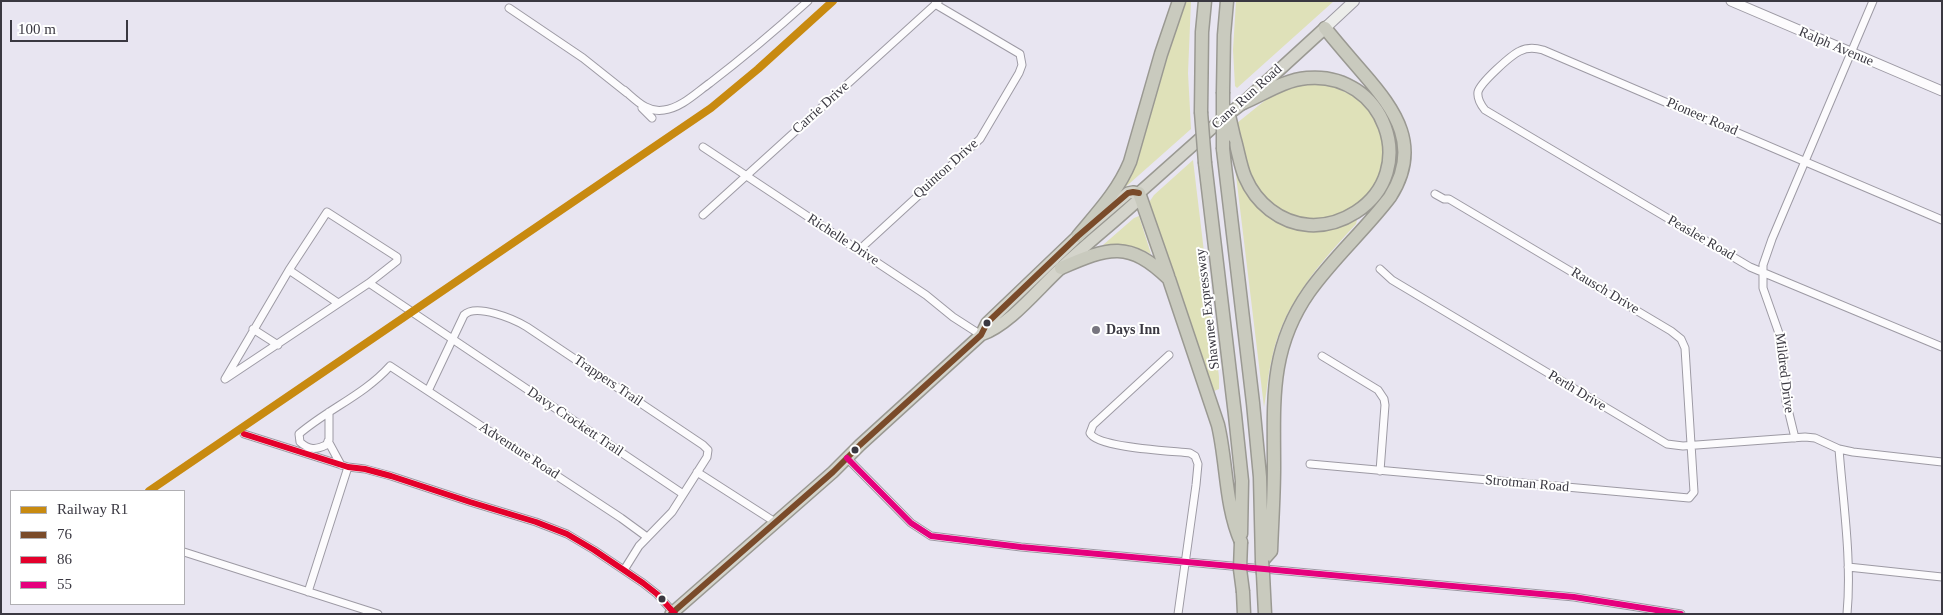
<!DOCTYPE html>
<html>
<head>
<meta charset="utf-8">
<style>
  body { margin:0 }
  #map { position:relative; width:1943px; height:615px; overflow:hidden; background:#e8e5f1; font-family:Georgia,serif }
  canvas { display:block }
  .frame { position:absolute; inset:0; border:2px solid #3a3841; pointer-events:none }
  .legend { position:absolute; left:10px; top:490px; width:175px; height:115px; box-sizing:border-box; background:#fff; border:1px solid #b0afb3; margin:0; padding:6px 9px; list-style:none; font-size:15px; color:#3a3841 }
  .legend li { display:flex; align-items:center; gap:10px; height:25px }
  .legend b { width:25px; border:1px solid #b0afb3 }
  .scale { position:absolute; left:10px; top:20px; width:118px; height:22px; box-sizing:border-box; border:2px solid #3a3841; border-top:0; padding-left:6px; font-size:15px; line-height:18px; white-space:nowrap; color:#3a3841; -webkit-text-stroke:4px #fff; paint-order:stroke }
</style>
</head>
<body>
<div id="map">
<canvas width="1943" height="615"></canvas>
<div class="frame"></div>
<ul class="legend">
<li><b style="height:6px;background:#c88a10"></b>Railway R1</li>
<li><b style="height:6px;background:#7a4b2a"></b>76</li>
<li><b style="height:6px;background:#e4002b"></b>86</li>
<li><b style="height:6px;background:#e5007d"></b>55</li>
</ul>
<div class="scale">100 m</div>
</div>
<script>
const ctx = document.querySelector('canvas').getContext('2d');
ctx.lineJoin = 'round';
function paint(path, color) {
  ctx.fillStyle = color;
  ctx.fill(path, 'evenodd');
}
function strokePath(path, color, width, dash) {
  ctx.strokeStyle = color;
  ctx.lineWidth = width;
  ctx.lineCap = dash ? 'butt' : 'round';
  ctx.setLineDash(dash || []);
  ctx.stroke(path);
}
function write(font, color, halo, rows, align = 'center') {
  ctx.font = font + ' Georgia,serif';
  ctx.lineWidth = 4;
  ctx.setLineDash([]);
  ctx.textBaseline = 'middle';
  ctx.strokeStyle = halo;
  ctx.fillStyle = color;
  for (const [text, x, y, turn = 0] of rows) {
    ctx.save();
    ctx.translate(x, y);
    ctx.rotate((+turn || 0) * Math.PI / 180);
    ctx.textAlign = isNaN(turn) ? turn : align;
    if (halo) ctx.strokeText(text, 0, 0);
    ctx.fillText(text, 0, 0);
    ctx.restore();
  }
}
const green = new Path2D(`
  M 1183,1 L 1191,1 L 1188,73 L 1191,129 L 1121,191 Z
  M 1236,1 L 1334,1 L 1237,88 L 1235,86 L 1233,50 Z
  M 1304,83 L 1327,84 L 1354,96 L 1369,109 L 1380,127 L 1384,147 L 1380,173 L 1371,191 L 1347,212 L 1320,220 L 1293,217 L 1265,201 L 1250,179 L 1237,123 L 1273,94 L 1274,96 L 1284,90 Z
  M 1193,160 L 1219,377 L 1219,389 L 1214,391 L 1150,206 L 1150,201 L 1154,195 Z
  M 1235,167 L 1273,218 L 1357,220 L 1356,224 C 1320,263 1283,304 1272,358 C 1268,374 1267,391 1264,407 Z
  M 1139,216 L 1151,254 C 1135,246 1121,243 1103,245 L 1134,218 Z`);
const minor = new Path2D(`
  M 509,8 L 583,58 L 627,93
  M 624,90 C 636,100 647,113 664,110 C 681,108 696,93 710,83 C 744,57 776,30 808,1
  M 642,108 L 652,118
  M 703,147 L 926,295 L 953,317 L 981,335
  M 327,212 L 397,257 L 397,261 L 369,283 L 225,379 L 289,270 Z
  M 703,215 L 938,2
  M 1942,220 L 1543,50 C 1536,48 1528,47 1520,51 C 1511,55 1480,83 1478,92 C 1477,99 1481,105 1485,110 L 1750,267 L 1942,347
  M 859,250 L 980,139 L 1019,73 L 1022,65 L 1020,54 L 935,4
  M 1380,269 L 1392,280 L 1667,444 L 1683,446 L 1805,437 L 1815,438 L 1839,449 L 1853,452 L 1942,462
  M 289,270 L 338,303
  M 369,283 L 683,494
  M 253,329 L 278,345
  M 1169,355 L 1093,425 L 1090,433 C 1097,448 1172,451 1190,453 L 1195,456 L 1198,464 L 1196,485 L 1178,614
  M 1322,356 L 1378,390 L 1384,399 L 1385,405 L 1380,471
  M 428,391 L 464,315 C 476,303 514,319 527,327 L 703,445 L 708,450 L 707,457 L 672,512 L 639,546 L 624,570
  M 329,412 L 329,440 L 326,445 C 316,450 309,450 300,442 L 299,434 C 328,409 364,395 390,366 L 621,518 L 647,537
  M 244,434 L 348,467 L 365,469 L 391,476 L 470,502 L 536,522 L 567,534 L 594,550 L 643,583 L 657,594 L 675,614
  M 1795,438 L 1786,401 L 1781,339 L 1763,288 L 1763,265 L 1772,239 L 1873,1
  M 328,441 L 341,465
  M 1839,449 C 1843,502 1852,560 1847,614
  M 847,458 L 911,523 L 931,536 L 1021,547 L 1574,597 L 1681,614
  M 1310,464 L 1689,498 L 1694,492 L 1685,348 L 1681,339 L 1671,331 L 1449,199 L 1444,199 L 1435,194
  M 697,472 L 775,522
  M 184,552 L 378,614
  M 1848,567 L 1942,577
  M 308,592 L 348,467`);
const tertiary = new Path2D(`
  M 1731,1 L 1942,91`);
const secondary = new Path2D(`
  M 1325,28 L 1354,1`);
const trunk = new Path2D(`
  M 981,335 C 1010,325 1038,289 1060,269 C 1085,245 1112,224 1137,201 L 1139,193 L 1221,120 L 1243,103 L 1325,28
  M 671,614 L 833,472 L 860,445 L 981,335 L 987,323 L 1078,236 L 1128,193 L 1133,192 L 1139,193`);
const motorway = new Path2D(`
  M 1223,92 L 1224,35 L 1227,1
  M 1201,112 L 1202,32 L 1205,1
  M 1234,137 C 1238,150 1240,165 1245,177 C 1256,203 1280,223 1309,225 C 1325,226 1342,221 1356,212 C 1421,170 1384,71 1307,78 C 1284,80 1264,94 1243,103
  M 1223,149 L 1253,403 L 1260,477 L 1262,561
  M 1205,163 L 1235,415 L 1242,481 L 1241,534
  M 1139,193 L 1168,276
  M 1078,236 C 1098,212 1118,191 1130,162 L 1161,54 L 1179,1
  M 1061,268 C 1109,247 1129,240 1169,279 L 1218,425 C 1227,463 1225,506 1241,542
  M 1262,561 L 1271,551 C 1272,523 1274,495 1274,467 C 1274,402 1269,349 1309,292 C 1333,258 1365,230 1390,197 C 1422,147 1396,111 1363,73 C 1350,58 1337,43 1325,28
  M 1263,574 L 1265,614
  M 1243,592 L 1244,614`);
const motorwayBridge = new Path2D(`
  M 1228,111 L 1234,137
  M 1201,112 L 1205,163
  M 1223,149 L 1223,92
  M 1241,542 L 1240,569 L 1243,592
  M 1262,561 L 1263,574`);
const bus1 = new Path2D(`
  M 671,614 L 833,472 L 860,445 L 981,335 L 987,323 L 1078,236 L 1128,193 L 1133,192 L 1139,193`);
const bus2 = new Path2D(`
  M 244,434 L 348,467 L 365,469 L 391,476 L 470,502 L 536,522 L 567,534 L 594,550 L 643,583 L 657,594 L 675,614`);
const bus3 = new Path2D(`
  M 847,458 L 911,523 L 931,536 L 1021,547 L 1574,597 L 1681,614`);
const rail1 = new Path2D(`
  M 149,491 L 711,108 L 758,69 L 833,1`);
const markers = [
  [987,323,4.5,"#3a3841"],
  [1096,330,5,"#77757f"],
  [855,450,4.5,"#3a3841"],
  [662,599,4.5,"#3a3841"]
];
const streetNames = [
  ["Ralph Avenue",1836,47,23],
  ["Cane Run Road",1247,97,-42],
  ["Carrie Drive",821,108,-42],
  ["Pioneer Road",1702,117,23],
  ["Quinton Drive",946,169,-42],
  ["Peaslee Road",1701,238,30],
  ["Richelle Drive",843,240,33],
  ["Rausch Drive",1605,291,31],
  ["Shawnee Expressway",1208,309,-97],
  ["Mildred Drive",1784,373,83],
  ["Trappers Trail",608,381,34],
  ["Perth Drive",1577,391,31],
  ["Davy Crockett Trail",575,422,34],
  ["Adventure Road",519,451,33],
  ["Strotman Road",1527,484,5]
];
const poiNames = [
  ["Days Inn",1106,330]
];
paint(green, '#dfe1b9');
strokePath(minor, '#9d9aa4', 9);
strokePath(tertiary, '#9d9aa4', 11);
strokePath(secondary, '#9d9aa4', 12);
strokePath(trunk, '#9a9992', 14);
strokePath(motorway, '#9a9992', 15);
strokePath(minor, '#fcfbfd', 7);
strokePath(tertiary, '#fcfbfd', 9);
strokePath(secondary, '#ecedea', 10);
strokePath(trunk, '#d4d4cb', 11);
strokePath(motorway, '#c9cabe', 12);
strokePath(motorwayBridge, '#9a9992', 15, []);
strokePath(motorwayBridge, '#c9cabe', 12);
strokePath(bus1, '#7a4b2a', 6);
strokePath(bus2, '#e4002b', 6);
strokePath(bus3, '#e5007d', 6);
strokePath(rail1, '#c88a10', 8);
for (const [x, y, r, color] of markers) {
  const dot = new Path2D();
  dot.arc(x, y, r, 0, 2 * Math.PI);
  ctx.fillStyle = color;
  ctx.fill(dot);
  strokePath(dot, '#fff', 2);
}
write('14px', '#3a3841', '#fff', streetNames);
write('bold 14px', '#3a3841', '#fff', poiNames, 'left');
</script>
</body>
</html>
